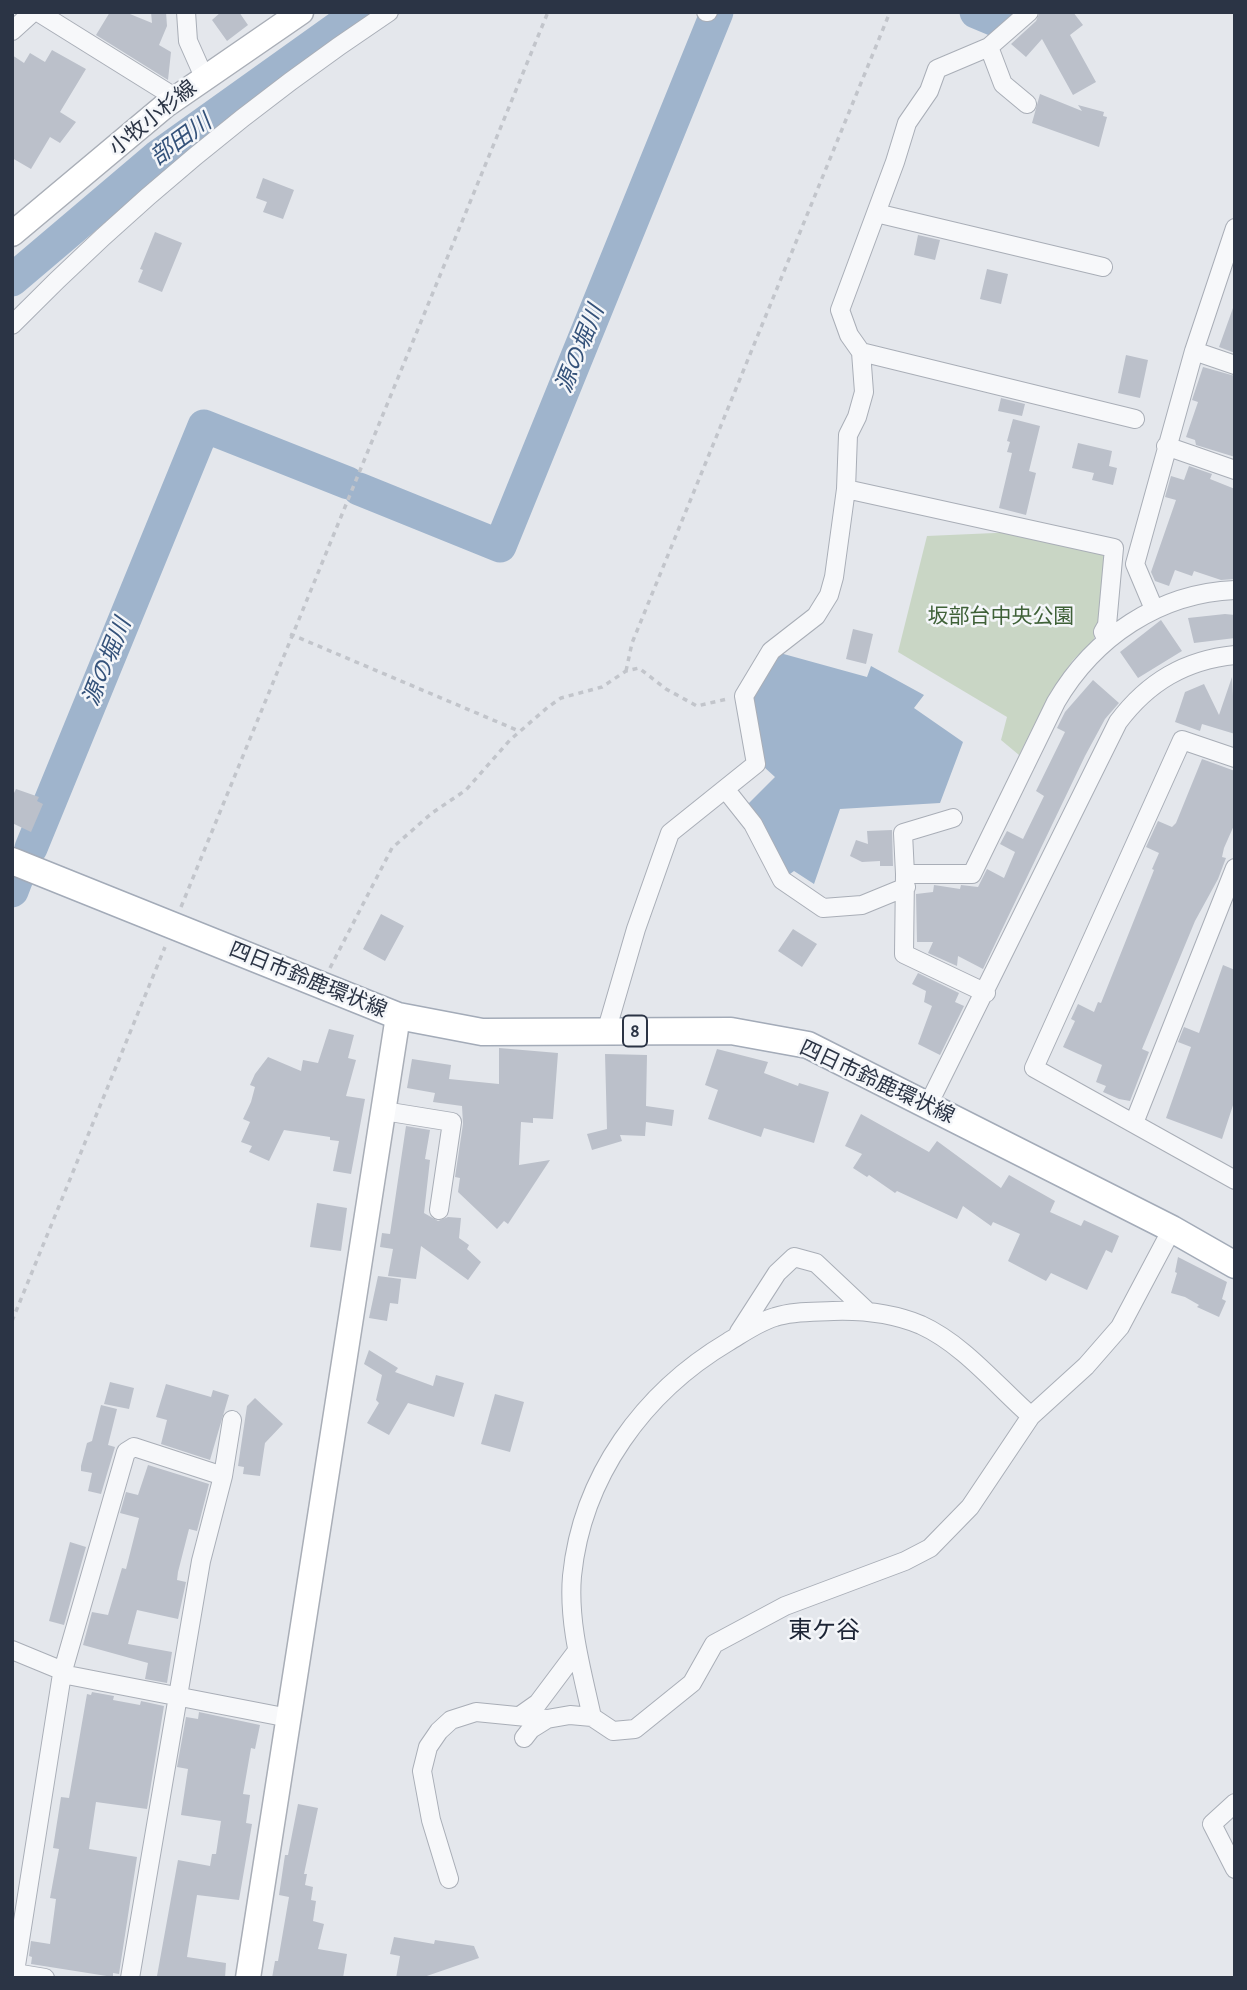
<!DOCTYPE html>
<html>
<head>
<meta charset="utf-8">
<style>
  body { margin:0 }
  #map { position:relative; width:1247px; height:1990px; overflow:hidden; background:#e4e7ec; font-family:"Alegreya Sans",sans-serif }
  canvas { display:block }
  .frame { position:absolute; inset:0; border:14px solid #2b3445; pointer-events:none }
</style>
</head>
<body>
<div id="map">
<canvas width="1247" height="1990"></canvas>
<div class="frame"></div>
</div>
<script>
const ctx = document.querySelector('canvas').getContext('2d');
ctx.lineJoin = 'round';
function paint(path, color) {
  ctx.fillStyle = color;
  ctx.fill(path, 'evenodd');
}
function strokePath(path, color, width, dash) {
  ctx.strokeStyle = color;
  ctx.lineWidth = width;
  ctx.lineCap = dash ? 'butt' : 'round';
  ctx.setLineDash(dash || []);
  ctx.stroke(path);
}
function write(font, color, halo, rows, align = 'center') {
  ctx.font = font + ' "Alegreya Sans","Noto Sans JP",sans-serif';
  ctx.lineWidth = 5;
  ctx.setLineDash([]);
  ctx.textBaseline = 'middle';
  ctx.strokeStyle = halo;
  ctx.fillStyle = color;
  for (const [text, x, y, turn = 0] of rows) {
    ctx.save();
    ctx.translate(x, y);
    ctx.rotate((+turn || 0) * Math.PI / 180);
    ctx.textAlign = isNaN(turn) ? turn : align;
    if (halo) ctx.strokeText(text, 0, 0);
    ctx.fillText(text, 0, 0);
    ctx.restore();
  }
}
const green = new Path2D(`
  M 1017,532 L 1107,554 L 1101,621 L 1093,641 L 1073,660 L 1051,692 L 1019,755 L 1001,740 L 1007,717 L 898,652 L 927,536 Z`);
const water = new Path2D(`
  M 780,653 L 867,677 L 871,666 L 924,695 L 914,708 L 963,742 L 940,803 L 840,809 L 814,884 L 794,871 L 790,874 L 785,870 L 745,807 L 775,777 L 764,767 L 752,693 Z`);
const river = new Path2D(`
  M 976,12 L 1000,22 L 1012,12
  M 12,280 L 157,157 L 360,12
  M 359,489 L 500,546 L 717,12
  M 31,848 L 204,426 L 348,483
  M 12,891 L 17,878`);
const building = new Path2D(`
  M 110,12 L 125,12 L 152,23 L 151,12 L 166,12 L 167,26 L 159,45 L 171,52 L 168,80 L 96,35 Z
  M 221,12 L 239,12 L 248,25 L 227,41 L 212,20 Z
  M 1040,12 L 1073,12 L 1083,25 L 1070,35 L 1096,82 L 1073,95 L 1042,39 L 1026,57 L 1011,44 L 1036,21 Z
  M 52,50 L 86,69 L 60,112 L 76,122 L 60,143 L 50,137 L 31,169 L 12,158 L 12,55 L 24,63 L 30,53 L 45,62 Z
  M 1040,94 L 1082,111 L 1078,105 L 1104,112 L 1103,116 L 1107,117 L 1099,147 L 1032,123 Z
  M 263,178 L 294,190 L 283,219 L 263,212 L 267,202 L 256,198 Z
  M 155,232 L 182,243 L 162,292 L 138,282 L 143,270 L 140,269 Z
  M 918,235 L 940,240 L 935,260 L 914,255 Z
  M 987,269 L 1008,274 L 1001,304 L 980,299 Z
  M 1233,308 L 1235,308 L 1235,353 L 1219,347 Z
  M 1126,355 L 1148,360 L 1140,398 L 1118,393 Z
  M 1203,367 L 1235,376 L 1235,457 L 1196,445 L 1195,440 L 1186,437 L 1198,402 L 1192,400 Z
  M 1001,398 L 1025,404 L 1022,416 L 998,411 Z
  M 1013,419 L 1040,426 L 1029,471 L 1036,473 L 1026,515 L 999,508 L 1012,453 L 1007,452 L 1010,442 L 1007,441 Z
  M 1078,443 L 1112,451 L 1109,466 L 1117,468 L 1113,485 L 1092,480 L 1094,473 L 1072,468 Z
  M 1189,466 L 1212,474 L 1210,479 L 1235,489 L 1235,579 L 1221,580 L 1194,571 L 1192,576 L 1175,570 L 1169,586 L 1155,581 L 1151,572 L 1176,500 L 1165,497 L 1171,476 L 1184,480 Z
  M 1225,614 L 1235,615 L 1235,638 L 1194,643 L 1188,618 Z
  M 1161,620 L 1182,651 L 1138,678 L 1120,652 Z
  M 853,629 L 873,634 L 866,664 L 846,659 Z
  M 1232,677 L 1235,734 L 1202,724 L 1200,731 L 1175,722 L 1185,692 L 1204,684 L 1219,715 Z
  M 1093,680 L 1119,703 L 1105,719 L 1085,756 L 983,969 L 958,956 L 957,966 L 928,953 L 933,942 L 917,942 L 916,894 L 933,892 L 934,885 L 960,889 L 961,885 L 978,887 L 987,869 L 1004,878 L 1015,852 L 1000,844 L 1007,831 L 1023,839 L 1044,796 L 1036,791 L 1065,732 L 1057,728 L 1065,712 Z
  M 1202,759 L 1235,771 L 1235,823 L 1224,848 L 1222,857 L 1226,858 L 1218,879 L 1195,921 L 1142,1049 L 1149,1052 L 1130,1101 L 1119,1099 L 1103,1092 L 1106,1086 L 1096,1082 L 1102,1065 L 1063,1047 L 1075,1021 L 1071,1019 L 1078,1004 L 1094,1012 L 1098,1002 L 1101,1003 L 1154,870 L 1152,869 L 1159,853 L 1146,847 L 1158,821 L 1172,827 L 1176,823 Z
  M 16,789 L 39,797 L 37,801 L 43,804 L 31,832 L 12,823 L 12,797 Z
  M 892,830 L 893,866 L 880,866 L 880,861 L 862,862 L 850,856 L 856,840 L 868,844 L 867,831 Z
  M 381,914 L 404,926 L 385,961 L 363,949 Z
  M 793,929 L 817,944 L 802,967 L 778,951 Z
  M 1223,965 L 1235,970 L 1235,1099 L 1222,1139 L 1166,1118 L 1191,1047 L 1178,1042 L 1184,1027 L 1199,1033 Z
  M 918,973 L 959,993 L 955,1002 L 964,1006 L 940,1055 L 918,1044 L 932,1006 L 924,1002 L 926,991 L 912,984 Z
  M 329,1029 L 354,1035 L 348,1058 L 356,1060 L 346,1096 L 365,1099 L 351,1174 L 333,1171 L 339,1141 L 330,1140 L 330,1137 L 284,1130 L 269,1161 L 249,1152 L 252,1146 L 241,1142 L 250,1122 L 243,1119 L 251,1102 L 255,1087 L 250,1085 L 255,1074 L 268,1057 L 301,1071 L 303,1060 L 318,1063 Z
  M 499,1048 L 558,1053 L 553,1119 L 533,1118 L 533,1123 L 521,1122 L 519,1165 L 550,1160 L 508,1224 L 504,1221 L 497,1229 L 458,1192 L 460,1178 L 455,1177 L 463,1124 L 462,1106 L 433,1102 L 435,1093 L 407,1088 L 412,1059 L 451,1065 L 449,1079 L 499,1084 Z
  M 717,1049 L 768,1062 L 764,1073 L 798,1086 L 799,1083 L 829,1092 L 814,1143 L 764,1128 L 761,1137 L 708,1119 L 718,1090 L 705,1085 Z
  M 605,1054 L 647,1055 L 646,1106 L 674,1110 L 672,1126 L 646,1122 L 645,1136 L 620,1135 L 622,1141 L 592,1150 L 587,1134 L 607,1129 Z
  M 861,1114 L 929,1152 L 937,1141 L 1001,1188 L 1009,1175 L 1055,1201 L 1050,1212 L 1081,1226 L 1084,1220 L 1119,1236 L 1112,1253 L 1106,1250 L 1087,1290 L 1051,1273 L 1046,1281 L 1008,1261 L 1020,1234 L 993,1222 L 991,1226 L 963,1206 L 957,1219 L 897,1191 L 895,1193 L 869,1175 L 867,1177 L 853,1168 L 862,1154 L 845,1146 Z
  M 406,1126 L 430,1130 L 425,1159 L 430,1160 L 424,1213 L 438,1221 L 448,1217 L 461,1218 L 459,1238 L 469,1245 L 467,1249 L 481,1262 L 468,1280 L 421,1246 L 416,1279 L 388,1276 L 393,1249 L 380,1247 L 382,1233 L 390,1234 Z
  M 317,1203 L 347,1208 L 341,1251 L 310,1247 Z
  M 1178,1257 L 1227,1282 L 1222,1299 L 1226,1301 L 1219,1317 L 1197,1307 L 1199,1305 L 1185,1297 L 1171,1293 L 1177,1273 L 1175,1272 Z
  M 378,1276 L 401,1279 L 398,1304 L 390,1303 L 387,1321 L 369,1318 Z
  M 369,1350 L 398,1368 L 395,1372 L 433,1386 L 436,1375 L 464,1383 L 454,1417 L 408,1403 L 389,1435 L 367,1423 L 379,1403 L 376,1400 L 382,1375 L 364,1364 Z
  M 110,1382 L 134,1388 L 129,1409 L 104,1404 Z
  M 166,1384 L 211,1397 L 213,1390 L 229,1395 L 210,1460 L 161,1444 L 167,1420 L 156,1417 Z
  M 495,1394 L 524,1402 L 510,1452 L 481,1444 Z
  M 255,1398 L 283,1424 L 265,1443 L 260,1476 L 243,1474 L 244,1467 L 238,1466 L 247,1406 Z
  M 101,1405 L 117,1409 L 108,1445 L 115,1447 L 101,1494 L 88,1491 L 92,1473 L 81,1471 L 81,1466 L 87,1443 L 92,1441 Z
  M 148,1465 L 209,1484 L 197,1531 L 189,1529 L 178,1572 L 177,1580 L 186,1582 L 178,1619 L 137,1610 L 128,1644 L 172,1652 L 167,1683 L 145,1679 L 148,1663 L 83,1645 L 92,1612 L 108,1615 L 122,1568 L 126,1569 L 139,1518 L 120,1513 L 126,1492 L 138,1495 Z
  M 70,1542 L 86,1547 L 64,1625 L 49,1621 Z
  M 92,1692 L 114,1696 L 113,1700 L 140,1705 L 141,1701 L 164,1706 L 147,1809 L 96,1802 L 89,1849 L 137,1857 L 119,1974 L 113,1973 L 113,1977 L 31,1964 L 32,1957 L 29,1956 L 31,1941 L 50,1944 L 56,1899 L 50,1898 L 59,1849 L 53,1848 L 61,1797 L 69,1798 L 87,1694 L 91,1695 Z
  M 199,1712 L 260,1725 L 255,1749 L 251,1748 L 243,1794 L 250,1795 L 246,1823 L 252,1824 L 239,1900 L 197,1895 L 187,1957 L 226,1963 L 225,1978 L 167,1978 L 157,1976 L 178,1860 L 210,1866 L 212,1854 L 216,1854 L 221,1821 L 181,1815 L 188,1769 L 177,1767 L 186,1717 L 198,1719 Z
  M 298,1804 L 318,1808 L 304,1874 L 307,1874 L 305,1885 L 313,1887 L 311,1900 L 316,1901 L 313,1921 L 324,1924 L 318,1949 L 347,1954 L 343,1978 L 272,1978 L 275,1961 L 278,1961 L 289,1897 L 279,1895 L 285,1855 L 288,1855 Z
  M 394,1937 L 434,1944 L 435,1940 L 474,1946 L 479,1958 L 421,1978 L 396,1978 L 400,1956 L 390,1954 Z`);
const path = new Path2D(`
  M 290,634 L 519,731
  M 626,671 L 632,643 L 890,12
  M 181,907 L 548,12
  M 330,968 L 392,848 L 432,813 L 466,790 L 510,740 L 548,707 L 561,698 L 602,687 L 626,671 L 639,668 L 666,689 L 697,706 L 727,699
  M 12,1321 L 165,947`);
const street = new Path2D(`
  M 38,12 L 176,98
  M 186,12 L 188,41 L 204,77
  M 706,12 L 708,12
  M 12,31 L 33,12
  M 989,47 L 1003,84 L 1027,104
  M 876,213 L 1103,267
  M 12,325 C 127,208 252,103 389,12
  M 1194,351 L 1235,365
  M 861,352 L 1135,419
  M 1166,446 L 1235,470
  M 846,489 L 1114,548 L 1107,625 L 1103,632 L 1107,640
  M 1154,609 L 1135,564 L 1194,351 L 1235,228
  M 1235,758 L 1182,740 L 1034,1068 L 1235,1180
  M 726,790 L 753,824 L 782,880 L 823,908 L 862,905 L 906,887
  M 905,874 L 903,833 L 953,818
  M 986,993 L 904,954 L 905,874 L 972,874 L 1056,702 C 1094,637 1159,593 1235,590
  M 606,1032 L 636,929 L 670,833 L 756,764 L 744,696 L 771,651 L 816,616 L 829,595 L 834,577 L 846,489 L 848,435 L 857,417 L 864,392 L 861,352 L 849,335 L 840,310 L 895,162 L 907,123 L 929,91 L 937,69 L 989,47 L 1029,12
  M 928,1105 L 1118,722 C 1148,682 1185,660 1235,655
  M 384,1111 L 452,1122 L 439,1210
  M 1134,1123 L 1235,868
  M 739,1332 L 777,1273 L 794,1257 L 816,1263 L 867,1311
  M 223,1476 L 232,1420
  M 12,1650 L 63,1671
  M 62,1674 L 289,1718
  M 521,1715 L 538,1703 L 577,1651
  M 592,1717 C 582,1671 568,1623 572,1576 C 582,1476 644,1392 728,1342 C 743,1333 758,1322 775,1317 C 793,1311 814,1312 833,1311 C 864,1310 892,1313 921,1325 C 963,1344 997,1386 1031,1416
  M 524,1738 L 531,1729 L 547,1719
  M 1235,1803 L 1212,1824 L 1235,1869
  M 449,1879 L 431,1820 L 422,1771 L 428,1747 L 439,1731 L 451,1720 L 476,1712 L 547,1719 L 570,1715 L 592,1717 L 613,1731 L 635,1729 L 692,1683 L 714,1644 L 785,1606 L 905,1561 L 930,1548 L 970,1507 L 1031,1416 L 1086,1366 L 1120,1327 L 1172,1229
  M 15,1973 L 45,1978
  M 14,1978 L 62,1674 L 126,1452 L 134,1447 L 223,1476 L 201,1561 L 130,1978`);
const secondary = new Path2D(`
  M 12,234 L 166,105 L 301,12
  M 248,1978 L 398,1016`);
const primary = new Path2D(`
  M 12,861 L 398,1016 L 482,1032 L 731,1031 L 808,1045 L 1172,1229 L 1235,1265`);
const shields = [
  [635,1031,24]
];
const shieldNames = [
  ["8",635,1031]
];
const streetNames = [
  ["小牧小杉線",153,118,-39],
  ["四日市鈴鹿環状線",308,980,22],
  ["四日市鈴鹿環状線",877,1082,25]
];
const parkNames = [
  ["坂部台中央公園",1001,617]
];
const waterNames = [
  ["部田川",181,140,-36],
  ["源の堀川",580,349,-68],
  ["源の堀川",107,662,-68]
];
const quarterNames = [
  ["東ケ谷",824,1631]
];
paint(green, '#c9d6c5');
paint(water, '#9fb4cc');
strokePath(river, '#9fb4cc', 33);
paint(building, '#bbc0ca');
strokePath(street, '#a9aeb7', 20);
strokePath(secondary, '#a9aeb7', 27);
strokePath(primary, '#a3abb8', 29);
strokePath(path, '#c2c5cb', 3.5, [5, 5]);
strokePath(street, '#f7f8fa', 18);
strokePath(secondary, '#fff', 24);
strokePath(primary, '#fff', 26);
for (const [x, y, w] of shields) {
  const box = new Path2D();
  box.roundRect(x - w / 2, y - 15.5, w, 31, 5);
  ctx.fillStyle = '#f4f6f9';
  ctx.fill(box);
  strokePath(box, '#2b3445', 2);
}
write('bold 19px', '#2b3445', null, shieldNames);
write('21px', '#2b3445', '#f4f6f9', streetNames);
write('21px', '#3f6138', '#f4f6f9', parkNames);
write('italic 23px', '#34527a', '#f4f6f9', waterNames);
write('24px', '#1d2536', '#f4f6f9', quarterNames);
</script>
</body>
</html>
